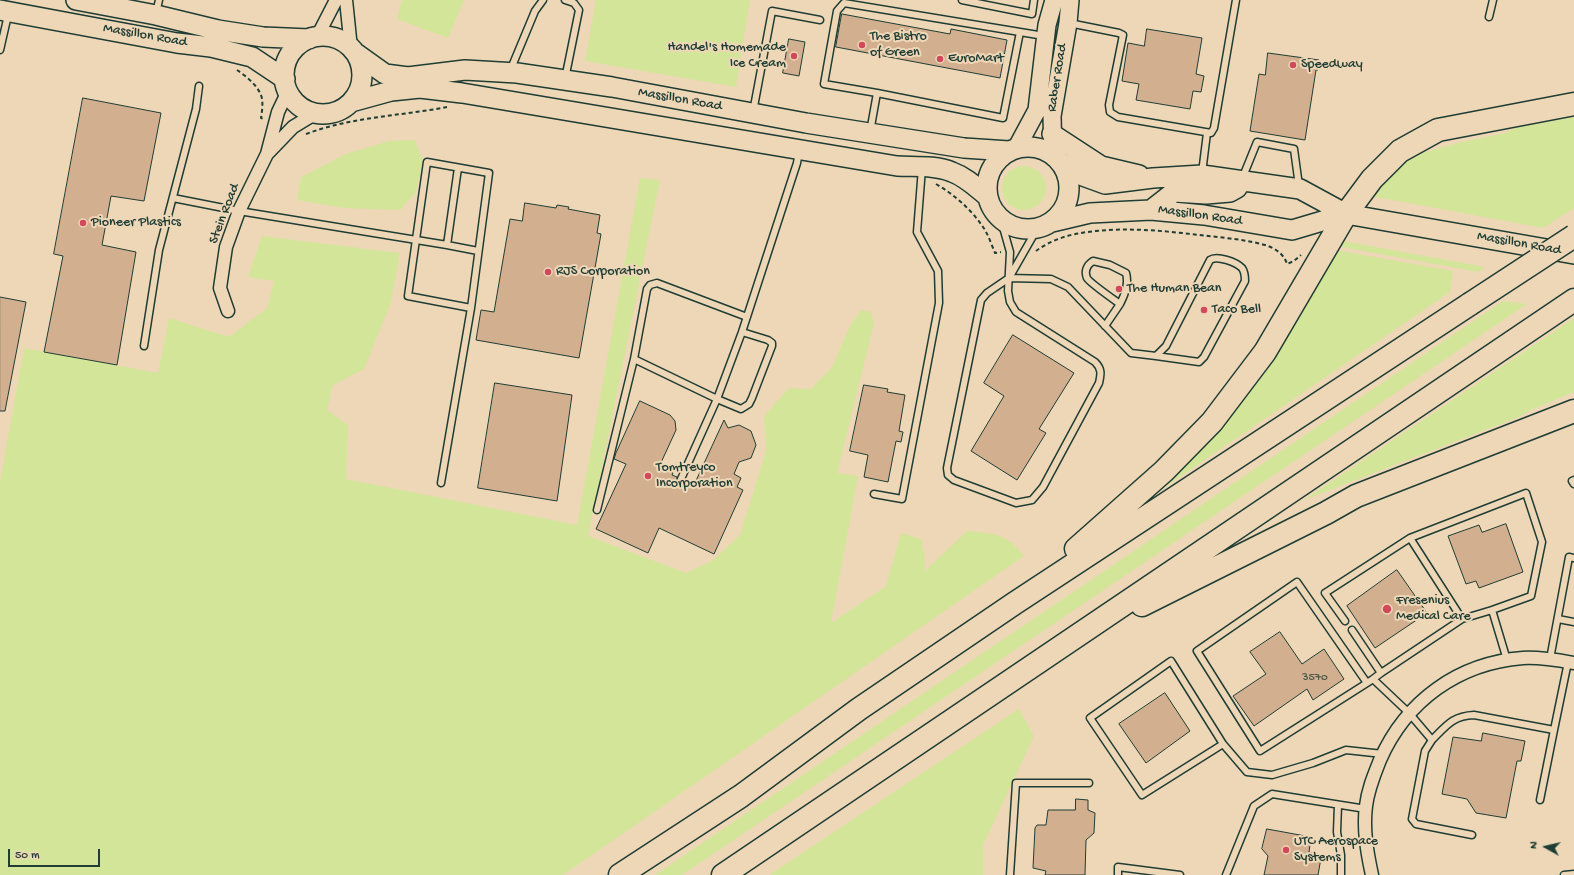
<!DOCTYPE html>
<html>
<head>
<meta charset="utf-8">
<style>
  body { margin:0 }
  #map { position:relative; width:1574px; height:875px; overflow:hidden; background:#eed7b7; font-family:"Gochi Hand",sans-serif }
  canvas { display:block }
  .north { position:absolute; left:1526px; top:827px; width:40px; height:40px; -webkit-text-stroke:3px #eed7b7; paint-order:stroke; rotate:278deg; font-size:11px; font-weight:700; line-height:16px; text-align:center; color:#1f3d34 }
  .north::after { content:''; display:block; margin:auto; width:14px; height:18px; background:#1f3d34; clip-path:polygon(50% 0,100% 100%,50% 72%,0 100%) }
  .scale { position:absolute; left:8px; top:849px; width:92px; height:18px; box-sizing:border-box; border:2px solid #1f3d34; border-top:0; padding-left:5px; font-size:12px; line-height:14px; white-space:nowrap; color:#1f3d34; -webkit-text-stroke:3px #eed7b7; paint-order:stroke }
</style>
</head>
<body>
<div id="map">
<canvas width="1574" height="875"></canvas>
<div class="north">N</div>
<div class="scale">50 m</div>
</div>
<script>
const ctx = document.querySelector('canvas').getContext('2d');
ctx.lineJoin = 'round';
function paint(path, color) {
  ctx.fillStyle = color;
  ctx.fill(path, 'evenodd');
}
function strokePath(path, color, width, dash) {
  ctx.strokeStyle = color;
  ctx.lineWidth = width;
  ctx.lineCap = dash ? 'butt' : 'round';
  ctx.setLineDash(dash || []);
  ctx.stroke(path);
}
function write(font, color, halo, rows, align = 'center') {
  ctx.font = font + ' "Gochi Hand",sans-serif';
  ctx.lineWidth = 4;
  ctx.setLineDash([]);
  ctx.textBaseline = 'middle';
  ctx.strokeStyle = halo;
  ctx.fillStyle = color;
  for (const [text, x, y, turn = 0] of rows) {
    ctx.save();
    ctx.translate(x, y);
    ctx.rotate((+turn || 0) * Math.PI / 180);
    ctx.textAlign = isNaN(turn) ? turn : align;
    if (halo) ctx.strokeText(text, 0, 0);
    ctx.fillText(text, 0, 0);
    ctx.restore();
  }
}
const green = new Path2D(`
  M 402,0 L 464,0 L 448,38 L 397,19 Z
  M 596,0 L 750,0 L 736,87 L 585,61 Z
  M 1574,117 L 1574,208 L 1543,228 L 1371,196 L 1387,177 L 1403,164 L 1422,153 L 1457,143 L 1505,133 L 1515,128 Z
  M 415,140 L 423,161 L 416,192 L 400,210 L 344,208 L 297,200 L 301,177 L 346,154 L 389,141 Z
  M1002 188a22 22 0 1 1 44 0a22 22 0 1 1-44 0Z
  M 640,178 L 660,180 L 588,536 L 686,573 L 712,561 L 740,535 L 766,451 L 764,416 L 789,388 L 811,389 L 832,367 L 850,326 L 861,310 L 871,312 L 874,323 L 837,473 L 858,476 L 831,623 L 886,586 L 901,533 L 921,539 L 925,558 L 925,571 L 967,531 C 995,534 1006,533 1024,556 L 563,875 L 0,875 L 0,482 L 24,348 L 158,373 L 169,318 L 229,337 L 267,308 L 274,281 L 248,277 L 262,236 L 400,253 L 391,302 L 364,369 L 333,385 L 327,410 L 348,425 L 346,479 L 577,525 Z
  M 1342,241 L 1348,242 L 1485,267 L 1478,272 L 1336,246 Z
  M 1336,250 L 1453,271 L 1450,292 L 1155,494 Z
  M 1503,301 L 1527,304 L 682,875 L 655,875 Z
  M 1574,318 L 1574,392 L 1531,410 L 1519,417 L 1304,500 Z
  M 1019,709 L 1034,736 L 983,845 L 983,875 L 769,875 Z`);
const building = new Path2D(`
  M 842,14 L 950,34 L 951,29 L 1007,40 L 1000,78 L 836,47 Z
  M 1147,29 L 1202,38 L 1196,74 L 1204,76 L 1201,92 L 1193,91 L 1190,109 L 1136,100 L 1139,84 L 1122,81 L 1128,43 L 1144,46 Z
  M 789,39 L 805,42 L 799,76 L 783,73 Z
  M 1268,53 L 1319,60 L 1318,70 L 1316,70 L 1305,140 L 1250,131 L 1259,74 L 1265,75 Z
  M 83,98 L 161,113 L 144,201 L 111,196 L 102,245 L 136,252 L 117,365 L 44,352 L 63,256 L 54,254 Z
  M 525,203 L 556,208 L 557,205 L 569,207 L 568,209 L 600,215 L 597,233 L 601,234 L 579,358 L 476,340 L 481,310 L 494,312 L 510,219 L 522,221 Z
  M 0,297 L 26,302 L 5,411 L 0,411 Z
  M 1013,335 L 1074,373 L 1039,429 L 1046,433 L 1017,480 L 971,451 L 1004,396 L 984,383 Z
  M 495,383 L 572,395 L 557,501 L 478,488 Z
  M 864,385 L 888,389 L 887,392 L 905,395 L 899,431 L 903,432 L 901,442 L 896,441 L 888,482 L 864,477 L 868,455 L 850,451 Z
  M 640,401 L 670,415 L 675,421 L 676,430 L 659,467 L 673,473 L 672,475 L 677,477 L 677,481 L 680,483 L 683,483 L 685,481 L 694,485 L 724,420 L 728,428 L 739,425 L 751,431 L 756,445 L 751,458 L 739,462 L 734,474 L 741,478 L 737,487 L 743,490 L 714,554 L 659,528 L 648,553 L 596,529 L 626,464 L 614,459 L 616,453 Z
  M 1506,524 L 1523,572 L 1479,588 L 1476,581 L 1466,584 L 1448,536 L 1479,525 L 1482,532 Z
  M 1397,570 L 1427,613 L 1375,648 L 1347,606 Z
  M 1280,632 L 1302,664 L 1324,649 L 1344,679 L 1313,700 L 1307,689 L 1254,726 L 1233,696 L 1266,674 L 1250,652 Z
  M 1165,693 L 1190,731 L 1146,763 L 1119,724 Z
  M 1483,733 L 1525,741 L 1521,761 L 1517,761 L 1506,818 L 1476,813 L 1467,799 L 1442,794 L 1453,737 L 1481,741 Z
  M 1076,799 L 1088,800 L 1088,810 L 1095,813 L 1094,833 L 1086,840 L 1085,875 L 1045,875 L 1046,871 L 1033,868 L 1035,828 L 1037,825 L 1046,825 L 1048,810 L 1075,810 Z
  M 1267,829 L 1311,837 L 1309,852 L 1319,855 L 1321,858 L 1318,875 L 1264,875 L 1268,856 L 1262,849 Z`);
const path = new Path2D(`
  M 237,70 C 246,76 260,87 262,99 C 263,104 262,112 261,118 L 264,119
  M 306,134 C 351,117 400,116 447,107
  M 936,184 C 955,195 973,211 985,230 C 989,237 992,246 995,253 L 1001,252
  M 1036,251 C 1048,242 1066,235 1081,233 C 1123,226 1166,231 1208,236 C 1227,238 1247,240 1265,245 C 1275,248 1284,254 1287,264 L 1294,261 L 1301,255`);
const lane = new Path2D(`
  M 962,0 L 1032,14 L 1034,0
  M 156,13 L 159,0
  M 1489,17 L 1493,0
  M 1069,23 L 1119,33 L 1123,35 L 1109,105 L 1110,112 L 1118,117 L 1211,133 L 1214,128 L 1236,0
  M 1020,32 L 1044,36
  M 0,50 L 8,15
  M 510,71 L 535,11 L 543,0
  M 565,79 L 579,10 L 574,3 L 565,0
  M 753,112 L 772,11 L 820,20
  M 870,132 L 877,93 L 1003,118 L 1020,32 L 844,3 L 837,11 L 824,84 L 877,93
  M 1202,173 L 1207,133
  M 1242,179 L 1257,142 L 1294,149 L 1299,186
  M 173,198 L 239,211 L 447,245 L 458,168
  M 1001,220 L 1010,252 L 1008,291 L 1010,302 L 1016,312 L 1095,362 C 1102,369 1101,374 1099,383 L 1043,487 L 1032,500 L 1016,503 L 954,480 L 948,475 L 947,468 L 981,300 L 987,293 L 1009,278 L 1037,229
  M 447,245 L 478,251
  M 1009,278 L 1051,279 L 1068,287 L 1131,353 L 1156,356 L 1166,346 L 1210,260 C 1217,255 1236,262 1242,268 C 1245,272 1245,276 1245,281 L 1204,357 L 1199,362 L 1156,356
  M 747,317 L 657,283 L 650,285 L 647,289 L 634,359 L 717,399 L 742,332 L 797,163 L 799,151
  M 1105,326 L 1120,304 C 1113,299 1090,283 1087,278 C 1084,271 1087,265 1093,261 L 1110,265 L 1126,273 C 1129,284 1125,294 1120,304
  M 144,346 L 159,250 L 196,109 L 199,86
  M 681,479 L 717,399 L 741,409 L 749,404 L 752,398 L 772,346 L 772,343 L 768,340 L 742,332
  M 1574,480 L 1572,481 L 1574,484
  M 441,483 L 471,308 L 489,173 L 427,162 L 408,296 L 471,308
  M 874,494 L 902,499 L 939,303 L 938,271 L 917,232 L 922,168
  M 597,510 L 634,359
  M 1492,610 L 1462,619 L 1410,538 L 1526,493 L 1542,542 L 1531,596 L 1492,610 L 1507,660
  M 1558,619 L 1574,622
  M 1345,621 L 1325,593 L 1410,538
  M 1352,630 L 1381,673 L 1462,619
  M 1550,659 L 1569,557 L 1574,558
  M 1381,673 L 1373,679 L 1409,713 L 1432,740 L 1425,751 L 1412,819 L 1416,824 L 1472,835
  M 1367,683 L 1260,751 L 1197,651 L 1297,582 L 1367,683 L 1373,679
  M 1554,730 L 1568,662
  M 1432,740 C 1446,726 1452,716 1474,715 L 1554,730 L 1540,800
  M 1223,744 L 1142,795 L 1090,718 L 1171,661 L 1223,744 L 1247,772 L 1272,775 L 1313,763 L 1346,750 L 1383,754
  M 1338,805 L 1337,832 L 1341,855 L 1341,875
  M 1010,875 L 1016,783 L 1089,783
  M 1118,875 L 1118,867 L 1180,875
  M 1226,875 L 1254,806 L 1272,794 L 1366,809
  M 1564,875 L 1574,874`);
const street = new Path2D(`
  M 346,0 L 351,48
  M 317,37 L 336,0
  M 268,153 L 293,127 L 316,113
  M 228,311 L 220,288 L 226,247 L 239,211 L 267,154 L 278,112 L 288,91
  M 1372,875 C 1367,852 1363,829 1366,806 C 1368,789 1374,775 1380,760 C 1406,701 1458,663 1523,658 C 1540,657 1557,660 1574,663`);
const secondary = new Path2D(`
  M 1016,149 L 1037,110 L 1047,25 L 1054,0
  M 1053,156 L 1052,116 L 1068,23 L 1070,0`);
const primary = new Path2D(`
  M 76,0 L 156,15 L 218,30 L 263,37 L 309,39
  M 0,10 L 177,43 L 211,47 L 252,57 L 285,79
  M284 75a39 39 0 1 1 78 0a39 39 0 1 1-78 0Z
  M 357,54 L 385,74 L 408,77 L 465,70 L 517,73 L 612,87 L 806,123 L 964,148 L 1009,151
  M 351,102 L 391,91 L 420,88 L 462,93 L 897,166 C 915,167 935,165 952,172 C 966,177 977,188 988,197
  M 1052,134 L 1101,166 L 1139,175
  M987 188a41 41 0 1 1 82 0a41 41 0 1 1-82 0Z
  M 1060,162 L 1083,176 L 1105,184 L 1153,178 L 1202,175 L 1300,189 L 1346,214 L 1574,254
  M 1151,210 L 1174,192 L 1206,194 L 1230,192 L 1237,188 L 1241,181
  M 1052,222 L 1090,213 L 1151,210 L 1204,215 L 1292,230 L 1346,214`);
const highway = new Path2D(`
  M 1076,549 L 1164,471 L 1212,422 L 1265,352 L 1346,214 L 1372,179 L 1400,151 L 1438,130 L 1574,104
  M 1142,605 L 1326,513 L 1356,496 L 1574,411
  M 620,875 L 741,796 L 859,709 L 1015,603 L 1470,304
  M 723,875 L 1574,300`);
const highwayBridge = new Path2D(`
  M 1470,304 L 1574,236`);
const markers = [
  [862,45,4,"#d1495b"],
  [794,56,4,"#d1495b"],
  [940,59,4,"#d1495b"],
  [1293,65,4,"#d1495b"],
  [83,223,4,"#d1495b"],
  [548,272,4,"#d1495b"],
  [1119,289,4,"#d1495b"],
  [1204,310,4,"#d1495b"],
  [648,476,4,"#d1495b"],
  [1387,609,5,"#d1495b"],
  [1286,850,4,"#d1495b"]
];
const numberNames = [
  ["3570",1315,678]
];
const streetNames = [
  ["Massillon Road",145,36,10],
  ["Raber Road",1058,78,-81],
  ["Massillon Road",680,100,10],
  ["Stein Road",225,214,-69],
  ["Massillon Road",1200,216,8],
  ["Massillon Road",1519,244,10]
];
const poiNames = [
  ["The Bistro",870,37],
  ["of Green",870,53],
  ["Handel's Homemade",786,48,"right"],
  ["Ice Cream",786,64,"right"],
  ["EuroMart",948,59],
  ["Speedway",1301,65],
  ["Pioneer Plastics",91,223],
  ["RJS Corporation",556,272],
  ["The Human Bean",1127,289],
  ["Taco Bell",1212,310],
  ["Tomtreyco",656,468],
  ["Incorporation",656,484],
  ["Fresenius",1396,601],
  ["Medical Care",1396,617],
  ["UTC Aerospace",1294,842],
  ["Systems",1294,858]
];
paint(green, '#d3e599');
paint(building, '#d2af8f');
strokePath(building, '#1f3d34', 1);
strokePath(lane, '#1f3d34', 9);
strokePath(street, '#1f3d34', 15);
strokePath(secondary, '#1f3d34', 20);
strokePath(primary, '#1f3d34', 22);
strokePath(highway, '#1f3d34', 25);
strokePath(path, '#1f3d34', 2, [4, 3]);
strokePath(lane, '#eed7b7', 6);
strokePath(street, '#eed7b7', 12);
strokePath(secondary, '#eed7b7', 17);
strokePath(primary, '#eed7b7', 19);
strokePath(highway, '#eed7b7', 22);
strokePath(highwayBridge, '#1f3d34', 25, []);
strokePath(highwayBridge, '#eed7b7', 22);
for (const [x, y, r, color] of markers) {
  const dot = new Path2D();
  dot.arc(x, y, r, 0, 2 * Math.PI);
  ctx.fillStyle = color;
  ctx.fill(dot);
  strokePath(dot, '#eed7b7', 1.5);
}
write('12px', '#4c5a4b', null, numberNames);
write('14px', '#1f3d34', '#eed7b7', streetNames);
write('14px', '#1f3d34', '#eed7b7', poiNames, 'left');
</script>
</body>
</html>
